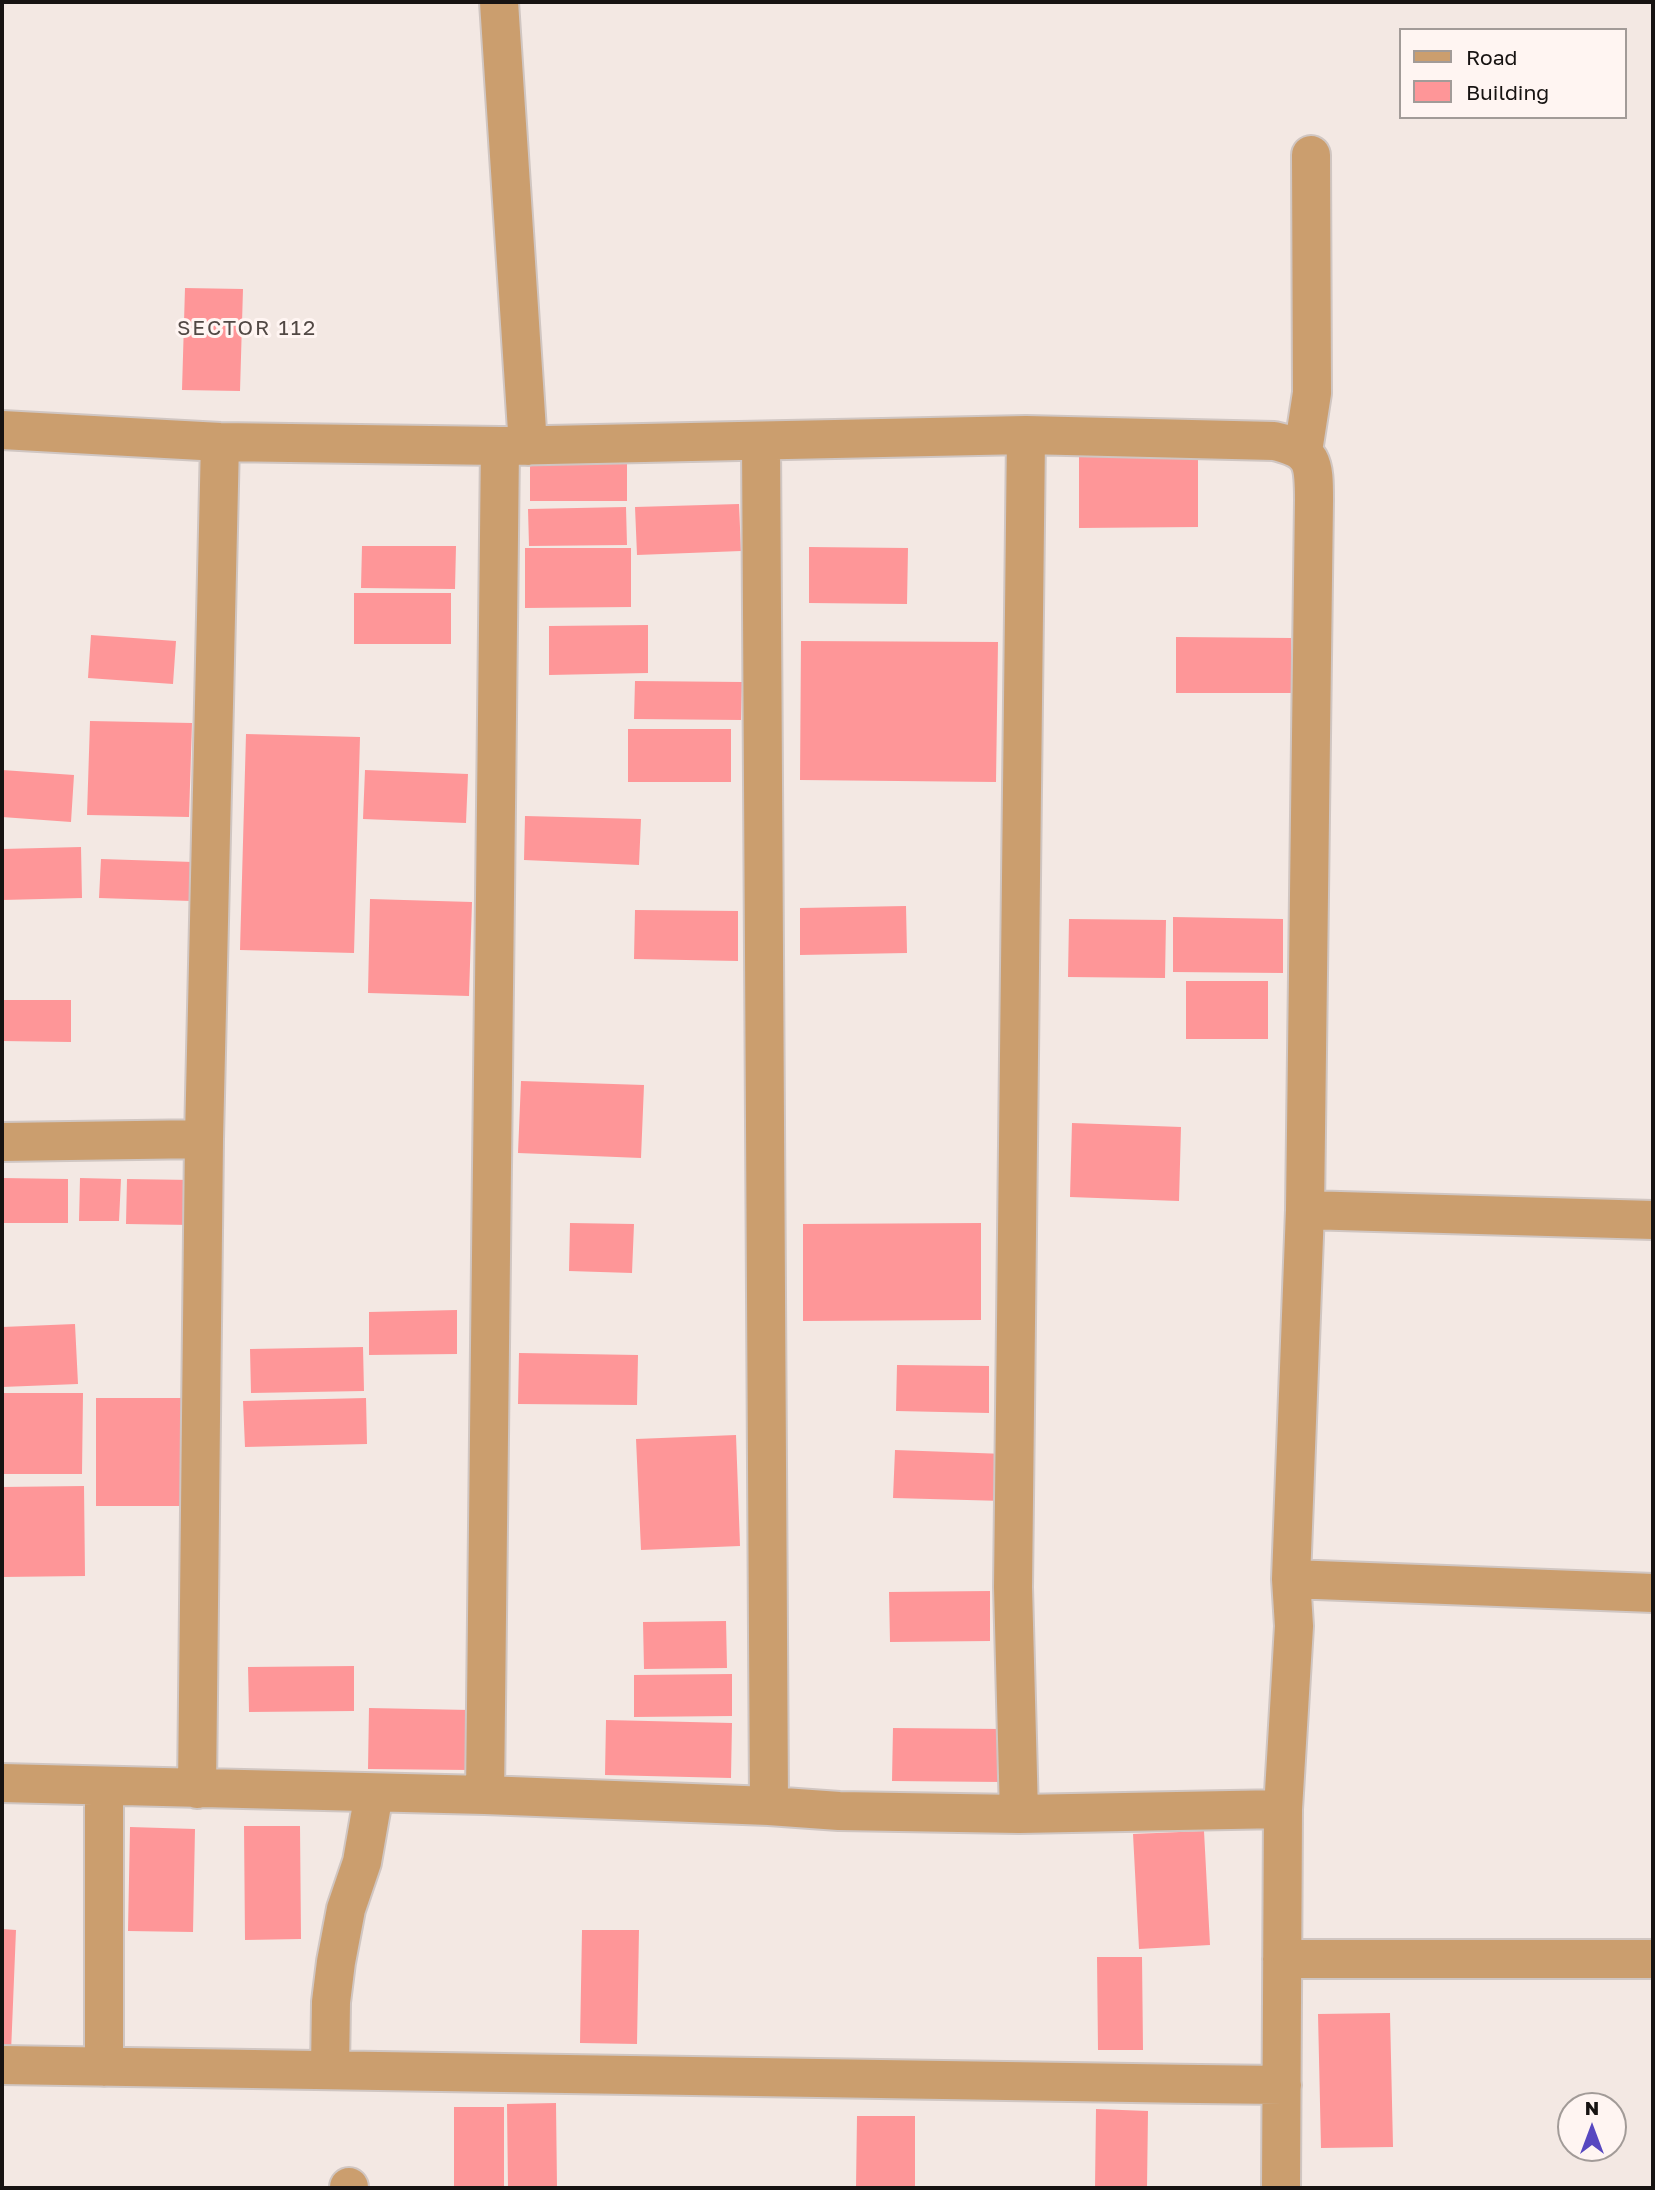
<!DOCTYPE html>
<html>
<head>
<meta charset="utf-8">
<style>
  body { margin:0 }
  #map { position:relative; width:1655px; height:2190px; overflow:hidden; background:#f3e8e3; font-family:"Golos Text",sans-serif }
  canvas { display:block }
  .frame { position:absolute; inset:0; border:4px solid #171312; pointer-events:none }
  .legend { position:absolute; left:1399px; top:28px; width:228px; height:91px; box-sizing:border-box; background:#fff5f2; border:2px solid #a29b98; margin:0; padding:9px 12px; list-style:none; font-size:21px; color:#171312 }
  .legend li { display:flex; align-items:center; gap:14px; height:35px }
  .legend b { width:35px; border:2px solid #a29b98 }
  .north { position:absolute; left:1557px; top:2092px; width:70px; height:70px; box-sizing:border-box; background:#fff5f2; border:2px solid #a29b98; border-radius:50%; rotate:0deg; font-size:19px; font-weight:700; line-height:28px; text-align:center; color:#171312 }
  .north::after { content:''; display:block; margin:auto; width:24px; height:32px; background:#5748c0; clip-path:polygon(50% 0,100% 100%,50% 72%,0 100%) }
</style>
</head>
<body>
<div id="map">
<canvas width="1655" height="2190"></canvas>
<div class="frame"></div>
<ul class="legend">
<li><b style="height:9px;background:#cb9e6e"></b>Road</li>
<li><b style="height:19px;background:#fe9698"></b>Building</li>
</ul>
<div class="north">N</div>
</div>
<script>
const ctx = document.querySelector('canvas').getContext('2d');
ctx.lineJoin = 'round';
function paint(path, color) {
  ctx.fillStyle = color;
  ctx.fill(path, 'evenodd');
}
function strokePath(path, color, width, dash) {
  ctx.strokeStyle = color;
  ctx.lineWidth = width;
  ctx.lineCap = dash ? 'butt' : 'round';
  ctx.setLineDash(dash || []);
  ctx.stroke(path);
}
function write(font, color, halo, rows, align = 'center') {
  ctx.font = font + ' "Golos Text",sans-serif';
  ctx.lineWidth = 6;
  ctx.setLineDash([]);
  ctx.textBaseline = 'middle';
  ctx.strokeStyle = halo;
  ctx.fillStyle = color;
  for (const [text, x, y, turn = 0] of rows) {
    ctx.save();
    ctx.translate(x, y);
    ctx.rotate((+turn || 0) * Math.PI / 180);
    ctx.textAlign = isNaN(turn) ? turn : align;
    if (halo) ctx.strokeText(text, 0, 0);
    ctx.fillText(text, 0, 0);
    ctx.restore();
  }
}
const building = new Path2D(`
  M 185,288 L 243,289 L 240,391 L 182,390 Z
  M 1198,453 L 1198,527 L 1079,528 L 1079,454 Z
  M 530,456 L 627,456 L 627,501 L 530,501 Z
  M 739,504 L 741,551 L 637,555 L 635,507 Z
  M 626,507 L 627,545 L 529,546 L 528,509 Z
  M 362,546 L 456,546 L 455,589 L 361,588 Z
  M 809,547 L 908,548 L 907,604 L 809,603 Z
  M 525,548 L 631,548 L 631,607 L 525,608 Z
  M 354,593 L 451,593 L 451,644 L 354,644 Z
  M 648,625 L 648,673 L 549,675 L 549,626 Z
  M 91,635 L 176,641 L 173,684 L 88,678 Z
  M 1176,637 L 1291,638 L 1291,693 L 1176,693 Z
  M 801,641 L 998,642 L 996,782 L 800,780 Z
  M 635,681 L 742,682 L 741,720 L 634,719 Z
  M 90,721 L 192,723 L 189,817 L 87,815 Z
  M 628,729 L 731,729 L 731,782 L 628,782 Z
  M 246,734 L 360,737 L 354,953 L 240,950 Z
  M 2,770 L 74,775 L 71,822 L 2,817 Z
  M 365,770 L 468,774 L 466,823 L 363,819 Z
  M 525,816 L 641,819 L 639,865 L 524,860 Z
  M 81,847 L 82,898 L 2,900 L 2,849 Z
  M 101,859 L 193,862 L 191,901 L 99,898 Z
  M 370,899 L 472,902 L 469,996 L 368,993 Z
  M 906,906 L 907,953 L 800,955 L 800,908 Z
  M 635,910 L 738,911 L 738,961 L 634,959 Z
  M 1173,917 L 1283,919 L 1283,973 L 1173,972 Z
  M 1069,919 L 1166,920 L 1165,978 L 1068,977 Z
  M 1186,981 L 1268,981 L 1268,1039 L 1186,1039 Z
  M 2,1000 L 71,1000 L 71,1042 L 2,1041 Z
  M 521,1081 L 644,1085 L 641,1158 L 518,1153 Z
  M 1072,1123 L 1181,1127 L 1179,1201 L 1070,1197 Z
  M 2,1178 L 68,1179 L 68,1223 L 2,1223 Z
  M 80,1178 L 121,1179 L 119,1221 L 79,1221 Z
  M 127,1179 L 192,1180 L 191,1225 L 126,1224 Z
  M 570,1223 L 634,1224 L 632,1273 L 569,1271 Z
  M 981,1223 L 981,1320 L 803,1321 L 803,1224 Z
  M 457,1310 L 457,1354 L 369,1355 L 369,1312 Z
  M 75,1324 L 78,1384 L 2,1387 L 2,1327 Z
  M 363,1347 L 364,1391 L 251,1393 L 250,1349 Z
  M 519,1353 L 638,1355 L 637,1405 L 518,1404 Z
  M 897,1365 L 989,1366 L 989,1413 L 896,1411 Z
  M 2,1393 L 83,1393 L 82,1474 L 2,1474 Z
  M 96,1398 L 187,1398 L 187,1506 L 96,1506 Z
  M 366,1398 L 367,1444 L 245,1447 L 243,1401 Z
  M 736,1435 L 740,1546 L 641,1550 L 636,1439 Z
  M 895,1450 L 1005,1454 L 1004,1501 L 893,1498 Z
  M 84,1486 L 85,1576 L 2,1577 L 2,1487 Z
  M 990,1591 L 990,1641 L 890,1642 L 889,1592 Z
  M 726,1621 L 727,1668 L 644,1669 L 643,1622 Z
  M 354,1666 L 354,1711 L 249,1712 L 248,1667 Z
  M 732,1674 L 732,1716 L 634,1717 L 634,1675 Z
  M 369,1708 L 470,1710 L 469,1770 L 368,1769 Z
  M 606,1720 L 732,1723 L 731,1778 L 605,1775 Z
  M 893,1728 L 1003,1729 L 1002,1782 L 892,1781 Z
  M 244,1826 L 300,1826 L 301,1939 L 245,1940 Z
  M 130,1827 L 195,1829 L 193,1932 L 128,1931 Z
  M 1204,1831 L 1210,1945 L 1139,1949 L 1133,1834 Z
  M 2,1929 L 16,1930 L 11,2052 L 2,2052 Z
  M 582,1930 L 639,1930 L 637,2044 L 580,2043 Z
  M 1097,1957 L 1142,1957 L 1143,2050 L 1098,2050 Z
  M 1390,2013 L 1393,2147 L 1321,2148 L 1318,2014 Z
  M 556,2103 L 557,2188 L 508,2188 L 507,2104 Z
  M 454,2107 L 504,2107 L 504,2188 L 454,2188 Z
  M 1096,2109 L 1148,2111 L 1147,2188 L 1095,2188 Z
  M 857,2116 L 915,2116 L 915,2188 L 856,2188 Z`);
const minor = new Path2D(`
  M 499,2 L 528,446
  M 2,430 L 220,442 L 500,446 L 1026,435 L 1274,441 C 1314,450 1314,463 1314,500 L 1305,1210 L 1291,1579 L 1294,1626 L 1283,1809 L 1281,2188
  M 761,441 L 769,1806
  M 1303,451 L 1312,393 L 1311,155
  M 2,1142 L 204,1139
  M 1305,1210 L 1653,1220
  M 1291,1579 L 1653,1593
  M 2,1783 L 485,1795 L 769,1806 L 839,1811 L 1019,1814 L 1283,1809
  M 104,1786 L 104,2067
  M 197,1789 L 204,1139 L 220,442
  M 485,1795 L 500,446
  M 1019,1814 L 1013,1587 L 1026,435
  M 1282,1959 L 1653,1959
  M 2,2065 C 428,2068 855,2080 1282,2085
  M 330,2070 L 331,2002 L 336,1962 L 346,1909 L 362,1862 L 374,1793
  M 349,2188 L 349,2187`);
const neighbourhoodNames = [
  ["SECTOR 112",247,328]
];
paint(building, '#fe9698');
strokePath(minor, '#d0c6c2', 42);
strokePath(minor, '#cb9e6e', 38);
ctx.letterSpacing = '2px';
write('21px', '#514844', '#fff5f2', neighbourhoodNames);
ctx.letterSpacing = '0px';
</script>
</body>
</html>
